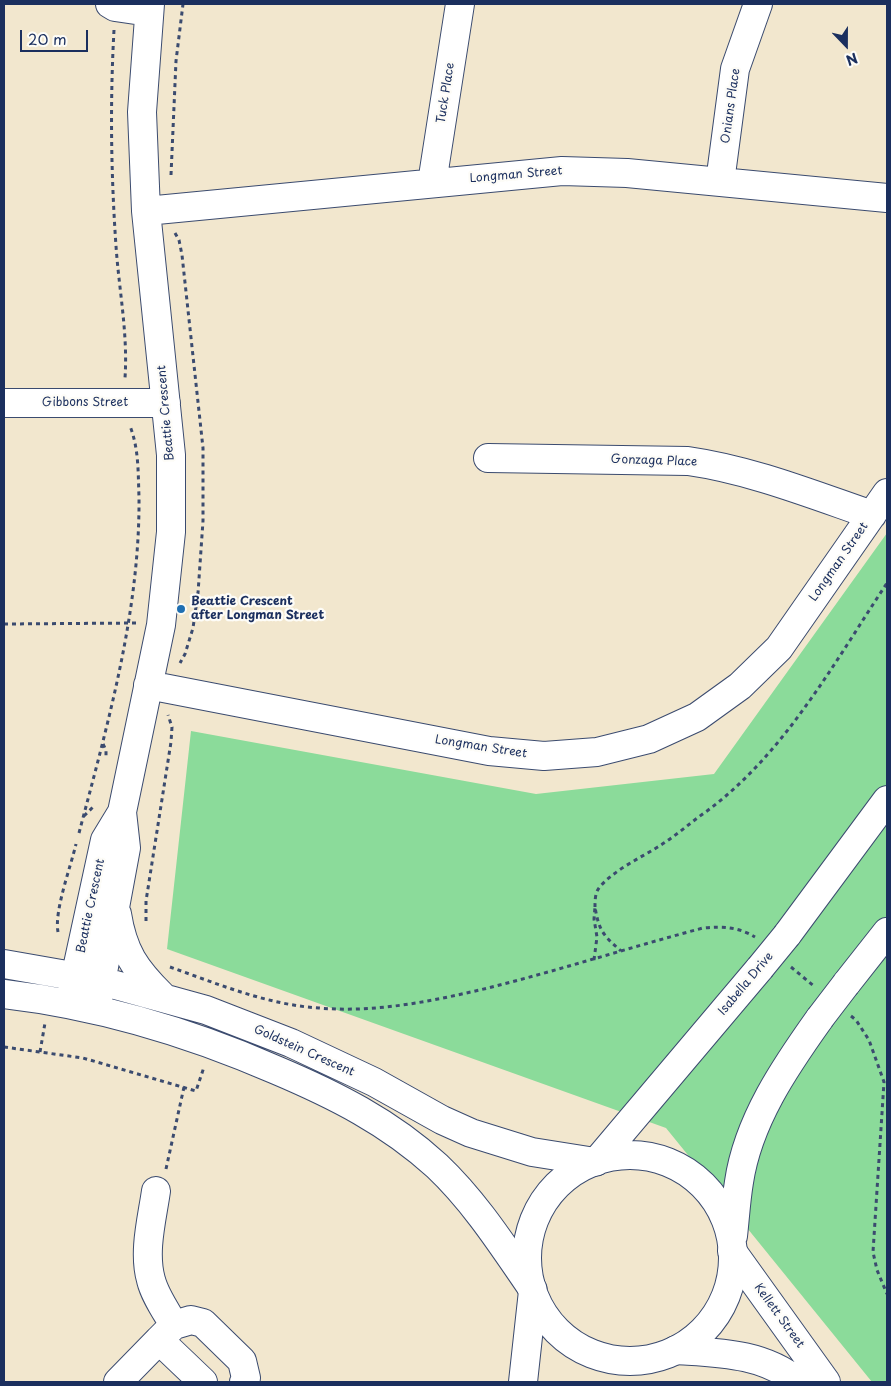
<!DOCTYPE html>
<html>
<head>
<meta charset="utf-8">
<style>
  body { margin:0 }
  #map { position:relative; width:891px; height:1386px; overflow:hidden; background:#f2e7ce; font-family:"Playpen Sans",sans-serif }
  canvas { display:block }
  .frame { position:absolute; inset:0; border:5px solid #1b2f5e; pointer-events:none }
  .north { position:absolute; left:821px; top:20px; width:50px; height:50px; -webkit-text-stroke:4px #fdfcf7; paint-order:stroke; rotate:158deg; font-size:14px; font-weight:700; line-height:20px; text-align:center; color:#1b2f5e }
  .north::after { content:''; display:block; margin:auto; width:18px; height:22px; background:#1b2f5e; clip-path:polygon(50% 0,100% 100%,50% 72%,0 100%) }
  .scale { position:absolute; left:20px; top:30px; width:68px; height:22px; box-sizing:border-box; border:2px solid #1b2f5e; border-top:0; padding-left:6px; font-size:15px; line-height:18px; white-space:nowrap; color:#1b2f5e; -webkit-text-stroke:4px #fdfcf7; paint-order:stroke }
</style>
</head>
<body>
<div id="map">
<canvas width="891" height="1386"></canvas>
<div class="frame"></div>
<div class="north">N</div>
<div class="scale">20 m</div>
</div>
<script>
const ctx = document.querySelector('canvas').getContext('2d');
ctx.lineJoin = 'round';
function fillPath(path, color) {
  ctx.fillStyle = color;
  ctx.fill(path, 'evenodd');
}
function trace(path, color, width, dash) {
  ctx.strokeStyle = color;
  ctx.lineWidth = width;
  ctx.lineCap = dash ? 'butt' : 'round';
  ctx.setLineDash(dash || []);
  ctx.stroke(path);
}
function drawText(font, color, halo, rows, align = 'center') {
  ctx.font = font + ' "Playpen Sans",sans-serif';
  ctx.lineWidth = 4.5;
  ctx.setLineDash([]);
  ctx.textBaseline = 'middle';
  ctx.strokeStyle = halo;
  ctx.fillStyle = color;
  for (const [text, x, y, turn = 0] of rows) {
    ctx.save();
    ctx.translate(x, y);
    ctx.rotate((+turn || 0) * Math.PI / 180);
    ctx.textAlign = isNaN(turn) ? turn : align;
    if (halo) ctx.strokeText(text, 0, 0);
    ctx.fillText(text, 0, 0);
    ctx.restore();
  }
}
fillPath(new Path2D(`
  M887 533V1382H872L666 1128 167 949 191 731 536 794 714 774Z`), '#8bdb9a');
const minor = new Path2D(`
  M110 4 115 7 149 12
  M720 182 735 69 758 4
  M432 183 460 4
  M146 211 562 171 627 173 887 198
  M4 403H166
  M488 458 688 461C751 470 811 494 872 515
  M148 685 489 751 544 756 597 752 649 739 697 717 740 686 779 648 887 493
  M117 914C123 952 135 969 162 996
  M4 964 101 981 206 1010 291 1043 374 1082 442 1120 471 1133 532 1152 595 1162
  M72 992 105 840 122 812
  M4 994C98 1005 189 1032 276 1070 335 1095 389 1122 437 1166 475 1202 503 1246 532 1288
  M96 1010 126 848 122 812 161 625 171 532V455L146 211 142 112 150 4
  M156 1191C152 1219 143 1252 151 1280 155 1296 166 1311 174 1325
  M732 1251 826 1382
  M676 1350C719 1353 763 1353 798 1382
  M118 1382 159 1340
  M203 1382 159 1340 174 1325 191 1320 203 1323 242 1361 246 1378 244 1382`);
const major = new Path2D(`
  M787 935 887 800
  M846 984 887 932
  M527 1258a103 103 0 1 1 206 0a103 103 0 1 1-206 0Z
  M597 1161 760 968
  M733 1236C735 1218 736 1200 739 1182 748 1121 785 1067 820 1018
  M523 1382 533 1291`);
trace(minor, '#3b4b6f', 30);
trace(major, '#3b4b6f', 30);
trace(new Path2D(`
  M114 30C110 102 111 174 116 246 119 290 128 334 125 378
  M171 175 176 61 183 4
  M175 233 179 240 182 255 203 448V521L198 593 193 628 185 654 180 663
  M4 624 138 623
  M103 744 106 750V759
  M84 816 95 805
  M79 833C108 723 140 611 139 497 138 473 139 449 130 426
  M595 907C595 901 595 893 599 888 612 871 642 857 661 845 677 835 691 822 707 811 785 753 834 663 887 583
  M146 921V901L171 742 172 727 168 715
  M58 932C54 911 71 866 76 844
  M594 960 597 937 594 919 595 907C599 931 603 935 621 951
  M170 967C218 984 268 1005 319 1008 376 1013 433 1001 488 988 560 970 631 947 703 928 723 926 738 927 755 937
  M791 967 815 987
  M851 1016 856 1020 869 1040 884 1082 873 1252 877 1270 887 1294
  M4 1047 83 1058 196 1091 204 1067
  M40 1052 45 1023
  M166 1169 184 1087`), '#3b4b6f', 3, [4, 4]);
trace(minor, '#fff', 28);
trace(major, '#fff', 28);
const majorBridge = new Path2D(`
  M760 968 787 935
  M820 1018 846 984`);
trace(majorBridge, '#3b4b6f', 30, []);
trace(majorBridge, '#fff', 28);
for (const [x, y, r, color] of [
  [181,609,5,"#1f6fb2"]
]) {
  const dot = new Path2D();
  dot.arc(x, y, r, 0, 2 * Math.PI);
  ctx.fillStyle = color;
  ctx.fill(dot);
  trace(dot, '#fdfcf7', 2);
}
drawText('12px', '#1b2f5e', '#fdfcf7', [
  ["Tuck Place",446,93,-81],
  ["Onians Place",731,106,-82],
  ["Longman Street",516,175,-5],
  ["Gibbons Street",85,403],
  ["Beattie Crescent",166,413,-95],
  ["Gonzaga Place",654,461,2],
  ["Longman Street",839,562,-55],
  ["Longman Street",481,747,9],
  ["Beattie Crescent",91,906,-78],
  ["Isabella Drive",746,984,-50],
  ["Goldstein Crescent",304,1051,24],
  ["Kellett Street",779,1316,54]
]);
drawText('bold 12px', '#1b2f5e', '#fdfcf7', [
  ["Beattie Crescent",191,602],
  ["after Longman Street",191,616]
], 'left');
</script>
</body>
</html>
